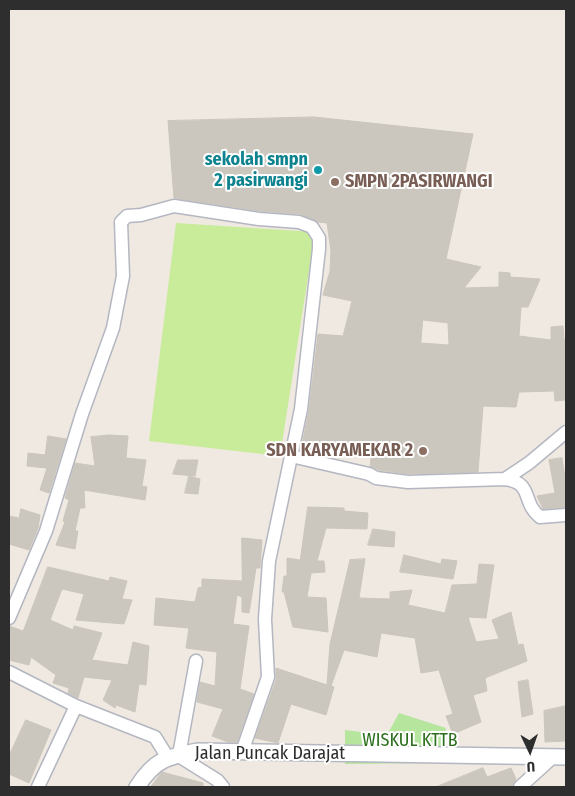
<!DOCTYPE html>
<html>
<head>
<meta charset="utf-8">
<style>
  body { margin:0 }
  #map { position:relative; width:575px; height:796px; overflow:hidden; background:#efe9e1; font-family:"Fira Sans Condensed",sans-serif }
  canvas { display:block }
  .frame { position:absolute; inset:0; border:10px solid #2e2e2e; pointer-events:none }
  .north { position:absolute; left:505px; top:726px; width:50px; height:50px; -webkit-text-stroke:4px #fff; paint-order:stroke; rotate:177deg; font-size:14px; font-weight:700; line-height:20px; text-align:center; color:#2e2e2e }
  .north::after { content:''; display:block; margin:auto; width:18px; height:22px; background:#2e2e2e; clip-path:polygon(50% 0,100% 100%,50% 72%,0 100%) }
</style>
</head>
<body>
<div id="map">
<canvas width="575" height="796"></canvas>
<div class="frame"></div>
<div class="north">U</div>
</div>
<script>
const ctx = document.querySelector('canvas').getContext('2d');
ctx.lineJoin = 'round';
function fillPath(path, color) {
  ctx.fillStyle = color;
  ctx.fill(path, 'evenodd');
}
function trace(path, color, width, dash) {
  ctx.strokeStyle = color;
  ctx.lineWidth = width;
  ctx.lineCap = dash ? 'butt' : 'round';
  ctx.setLineDash(dash || []);
  ctx.stroke(path);
}
function drawText(font, color, halo, rows, align = 'center') {
  ctx.font = font + ' "Fira Sans Condensed",sans-serif';
  ctx.lineWidth = 4;
  ctx.setLineDash([]);
  ctx.textBaseline = 'middle';
  ctx.strokeStyle = halo;
  ctx.fillStyle = color;
  for (const [text, x, y, turn = 0] of rows) {
    ctx.save();
    ctx.translate(x, y);
    ctx.rotate((+turn || 0) * Math.PI / 180);
    ctx.textAlign = isNaN(turn) ? turn : align;
    if (halo) ctx.strokeText(text, 0, 0);
    ctx.fillText(text, 0, 0);
    ctx.restore();
  }
}
fillPath(new Path2D(`
  M399 713 446 728 439 763 345 764V730L387 735Z`), '#b6e59e');
fillPath(new Path2D(`
  M176 223 315 232 280 456 149 441Z`), '#c9ec9a');
const building = new Path2D(`
  M314 117 473 134 446 259 481 267 464 288 499 287V272L510 273V277L540 279 528 307H521L519 336 551 340V327L563 326 564 340H566V400L555 401 554 391 519 392 516 407 483 406 478 472 408 474 379 470 370 466 373 444 329 441 326 456 301 450 309 410 318 334 343 336 352 301 323 295 330 271 331 251 327 223 318 222 300 214 260 211 174 198 168 121ZM423 320 448 323 449 345 421 343Z
  M109 435 128 436 126 458 146 460 142 486 147 487 145 500 84 490 85 508H80L75 531H78L75 549 56 545 65 522 63 521 69 500 65 498 75 463 95 466 91 437Z
  M48 436 66 439 49 493 40 490 47 468 27 466 28 453 45 455Z
  M562 458 566 484V507L543 509 537 496 555 493 549 460Z
  M178 460H198L195 476 173 474Z
  M189 476 200 479 198 494 185 493Z
  M308 507 344 508V511L368 513 367 529 326 528 317 561H324L325 572 311 573 307 597 326 598 328 632 293 627 284 592H282L284 576H287V558L300 560Z
  M21 509 40 515 38 528 29 550 9 544V516L19 518Z
  M373 529 395 532 394 547 368 545Z
  M242 538 262 540 260 568H256L249 613 242 612V597L237 595 233 624 249 626 240 689 254 694 237 742H228L212 736 223 709 197 702 200 682 215 686 217 652 186 648 189 628 154 625 156 598 195 602 198 588 202 587V579L242 581Z
  M404 555 441 564 442 559 457 561 453 579 400 572Z
  M365 559 359 598 390 599V592L412 590 408 605 445 613 452 585 477 584 479 564 494 565 486 618 468 617 476 642 499 639 492 620 511 612 518 645 523 644 527 661 485 678 487 691 473 695 481 722 453 734 446 716 453 714 439 670 421 673 415 638 381 633 377 657 344 650 331 686 334 687 326 715 291 704 278 743 255 738 276 680V668L327 685 330 644 350 560Z
  M48 567 109 581 110 577 127 581 122 599 132 600 124 624 76 620 84 594 62 589 50 620 73 630 74 626 102 633 92 660 128 665 133 642 149 646 146 685 139 684 135 712 116 705 115 708 103 700 112 680 84 677 78 698 68 693 69 688 53 683 56 675 31 657 29 665 9 660V626L23 631Z
  M528 680 533 714 522 717 518 682Z
  M566 706V741L545 742 544 711Z
  M26 720 51 730 29 783 9 774V756Z
  M483 768 487 777 511 768 516 779 512 787H436Z
  M162 772 203 783V787H151Z`);
fillPath(building, '#cbc7bf');
trace(building, '#cbc5ba', 1);
const minor = new Path2D(`
  M291 456 369 474 376 478 408 482 505 479 529 463 566 432
  M505 479C534 483 521 502 540 517L566 515
  M9 618 46 531 82 414 113 328 123 276 121 222 127 216 141 215 174 206 259 219 299 222 312 227 319 238V249L301 409 269 561 265 619 268 677 242 752
  M9 672 76 706 155 737 168 758
  M177 755 217 780 223 787
  M179 755 196 661
  M38 787 76 706
  M520 787 553 757`);
const tertiary = new Path2D(`
  M137 787C155 759 167 757 198 751L566 757`);
trace(minor, '#b4b7c1', 15);
trace(tertiary, '#b4b7c1', 18);
trace(minor, '#fff', 12);
trace(tertiary, '#fff', 15);
for (const [x, y, r, color] of [
  [318,170,5,"#0f9aa8"],
  [335,182,5,"#8d6e63"],
  [423,451,5,"#8d6e63"]
]) {
  const dot = new Path2D();
  dot.arc(x, y, r, 0, 2 * Math.PI);
  ctx.fillStyle = color;
  ctx.fill(dot);
  trace(dot, '#fff', 2);
}
drawText('bold 18px', '#0d838f', '#fff', [
  ["sekolah smpn",308,160],
  ["2 pasirwangi",308,181]
], 'right');
drawText('bold 18px', '#785e54', '#fff', [
  ["SMPN 2PASIRWANGI",345,182],
  ["SDN KARYAMEKAR 2",413,451,"right"]
], 'left');
drawText('18px', '#2c6e1b', '#fff', [
  ["WISKUL KTTB",410,741]
]);
drawText('18px', '#2e2e2e', '#fff', [
  ["Jalan Puncak Darajat",270,754]
]);
</script>
</body>
</html>
